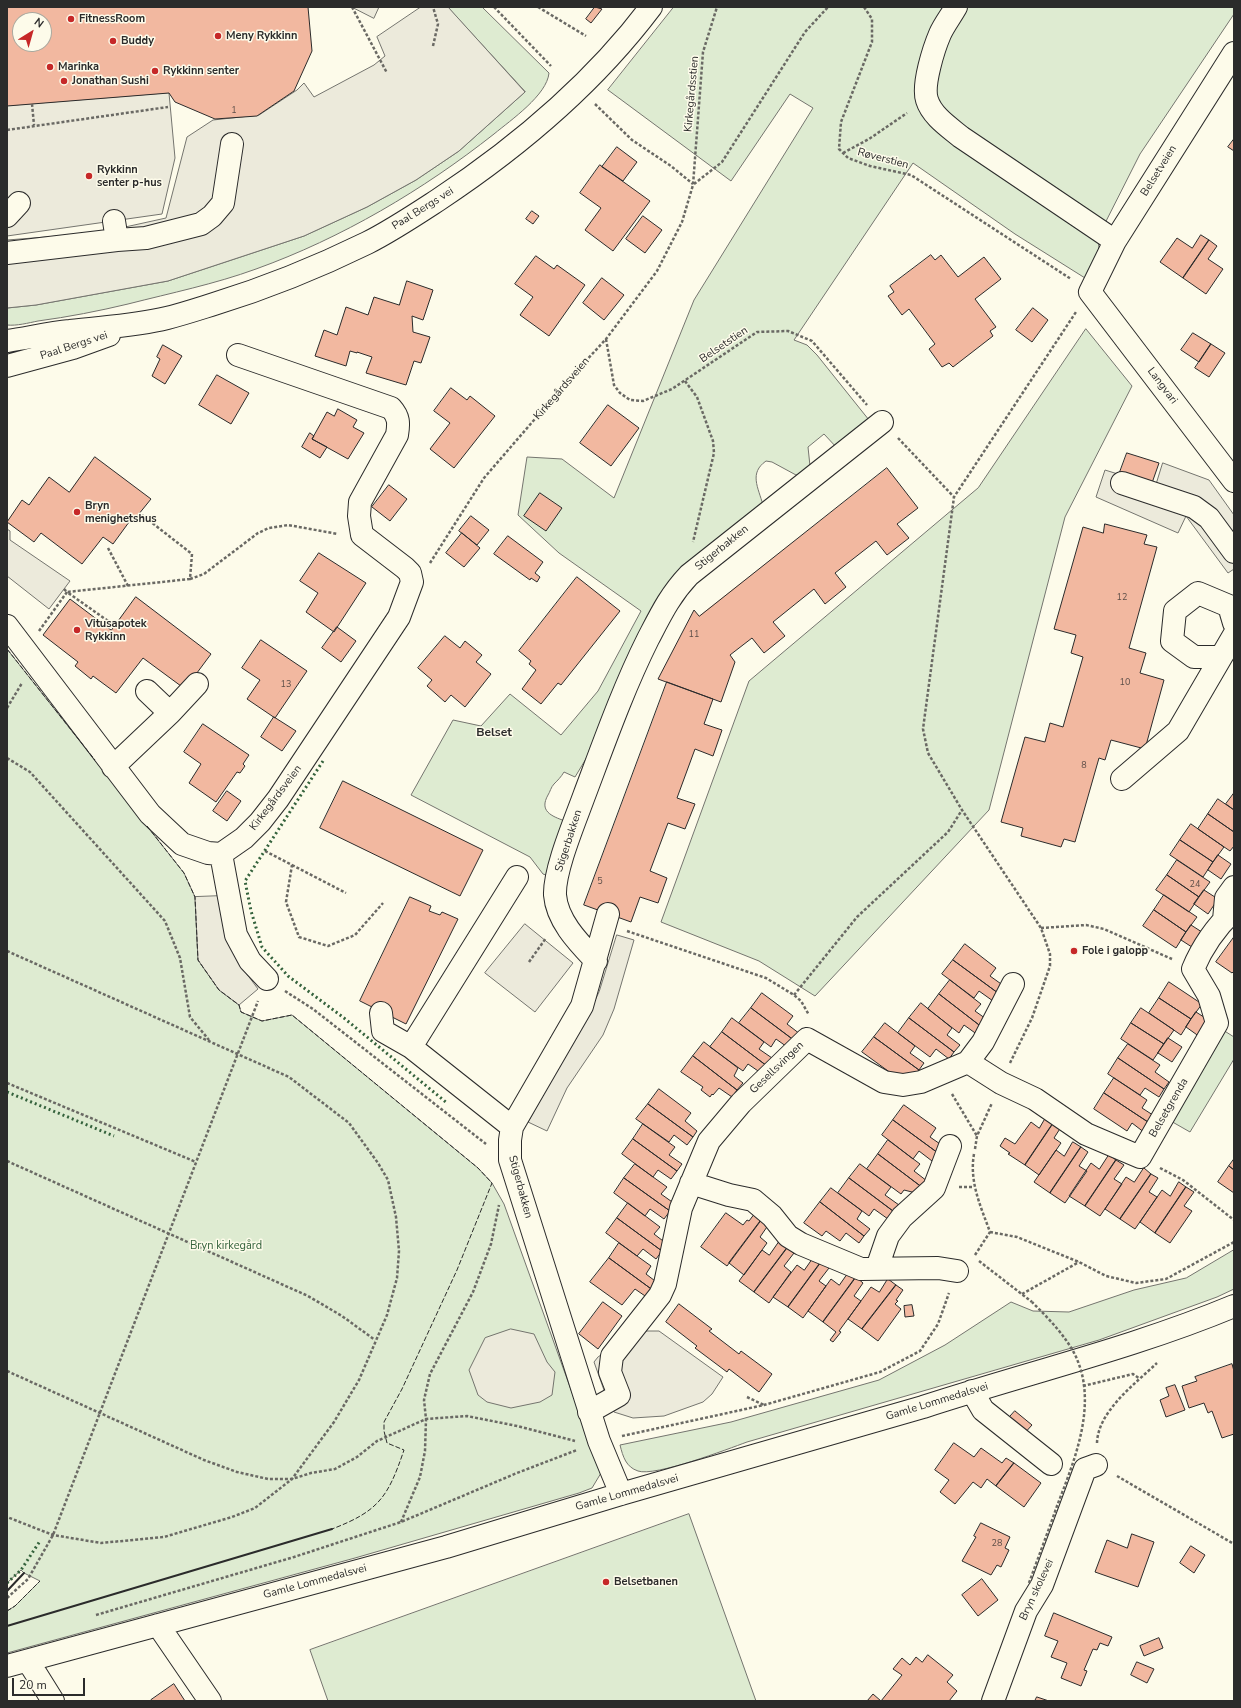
<!DOCTYPE html>
<html>
<head>
<meta charset="utf-8">
<style>
  body { margin:0 }
  #map { position:relative; width:1241px; height:1708px; overflow:hidden; background:#fdfbea; font-family:"Nunito Sans",sans-serif }
  canvas { display:block }
  .frame { position:absolute; inset:0; border:8px solid #2b2b2b; pointer-events:none }
  .north { position:absolute; left:12px; top:12px; width:40px; height:40px; box-sizing:border-box; background:#fdfbea; border:1px solid #a9a89e; border-radius:50%; rotate:37deg; font-size:11px; font-weight:700; line-height:16px; text-align:center; color:#2b2b2b }
  .north::after { content:''; display:block; margin:auto; width:14px; height:18px; background:#c62828; clip-path:polygon(50% 0,100% 100%,50% 72%,0 100%) }
  .scale { position:absolute; left:12px; top:1678px; width:73px; height:18px; box-sizing:border-box; border:2px solid #2b2b2b; border-top:0; padding-left:5px; font-size:12px; line-height:14px; white-space:nowrap; color:#2b2b2b; -webkit-text-stroke:3px #fdfbea; paint-order:stroke }
</style>
</head>
<body>
<div id="map">
<canvas width="1241" height="1708"></canvas>
<div class="frame"></div>
<div class="north">N</div>
<div class="scale">20 m</div>
</div>
<script>
const ctx = document.querySelector('canvas').getContext('2d');
ctx.lineJoin = 'round';
function fillPath(path, color) {
  ctx.fillStyle = color;
  ctx.fill(path, 'evenodd');
}
function trace(path, color, width, dash) {
  ctx.strokeStyle = color;
  ctx.lineWidth = width;
  ctx.lineCap = dash ? 'butt' : 'round';
  ctx.setLineDash(dash || []);
  ctx.stroke(path);
}
function drawText(font, color, halo, rows, align = 'center') {
  ctx.font = font + ' "Nunito Sans",sans-serif';
  ctx.lineWidth = 3;
  ctx.setLineDash([]);
  ctx.textBaseline = 'middle';
  ctx.strokeStyle = halo;
  ctx.fillStyle = color;
  for (const [text, x, y, turn = 0] of rows) {
    ctx.save();
    ctx.translate(x, y);
    ctx.rotate((+turn || 0) * Math.PI / 180);
    ctx.textAlign = isNaN(turn) ? turn : align;
    if (halo) ctx.strokeText(text, 0, 0);
    ctx.fillText(text, 0, 0);
    ctx.restore();
  }
}
const green = new Path2D(`
  M448 7H482L549 73C547 95 511 120 494 134 423 190 342 238 256 269 215 284 171 293 128 304 99 311 68 317 38 321 28 323 17 326 7 325V308L36 305 168 281 304 236 367 207 416 180 459 151 525 92Z
  M674 7H1234V14L1140 154 1097 239C1103 253 1093 266 1085 278L1015 234 913 163 794 340 807 345 817 355 869 420 837 448 824 434 808 447 810 466 800 475H796L772 462 766 461C749 473 758 487 763 505L715 545 575 777 564 772C561 777 558 780 554 784 551 787 550 792 548 795 539 811 551 816 565 821L551 877 543 874 530 857 411 795 453 720 481 726 510 694 561 735 598 691 641 611 559 553 518 515 527 457 562 459 614 498 694 300 813 108 790 94 731 181 608 90Z
  M1086 329 1132 386 1065 517 989 810 815 996 759 961 661 922 749 681 978 488Z
  M7 649 184 873 195 897 198 960 219 990 239 1005 241 1012 262 1021 292 1015 478 1168 492 1183 504 1204 601 1473 592 1488 579 1493 355 1558 7 1653V1611L15 1606 40 1581 24 1573 21 1570 7 1583Z
  M1223 1030 1234 1037V1059L1190 1132 1169 1120Z
  M1234 1250V1289L1217 1297 1099 1340 747 1442C728 1449 655 1477 638 1471 626 1467 623 1457 620 1445L731 1422 879 1380 945 1345 1011 1302 1033 1311 1069 1312 1134 1290 1186 1278Z
  M689 1514 756 1701H328L310 1650Z`);
fillPath(green, '#deebd1');
trace(green, '#74746e', 1);
const parking = new Path2D(`
  M352 7H379L374 18Z
  M421 7H448L525 92 459 151 416 180 367 207 304 236 168 281 36 305 7 308V240L98 233 166 218 187 137 213 120 259 115 297 90 304 83 314 97 374 65 385 56 377 37Z
  M169 93 175 158 162 214 7 236V106Z
  M1163 463 1209 480 1234 515V569L1228 573 1186 516 1178 533 1096 497 1105 470 1121 475 1123 470 1156 483Z
  M7 529 10 531V540L70 581 49 609 7 576Z
  M221 896 225 926 238 962 258 989 239 1005 219 990 198 960 195 897Z
  M525 924 573 963 535 1012 485 973Z
  M617 935 634 940 614 1009 603 1035 567 1088 547 1131 528 1122 588 1015 599 992Z
  M511 1329 534 1334 547 1362 555 1372 552 1395 540 1402 511 1408 487 1402 478 1395 469 1370 485 1338Z
  M643 1331H659L723 1377 712 1394 703 1402 664 1416 633 1418 614 1412 605 1393 594 1362 598 1357Z`);
fillPath(parking, '#eceadb');
trace(parking, '#74746e', 1);
const building = new Path2D(`
  M7 7H308L312 51 294 91 257 116 215 119 175 102 169 93 7 106ZM20 20H44V44H20Z
  M595 7 602 9 591 23 586 19Z
  M1234 139V151L1228 147Z
  M617 147 637 162 623 181 602 167Z
  M600 165 650 201 613 251 585 230 601 208 580 193Z
  M532 211 539 216 533 224 526 219Z
  M643 216 662 230 645 253 626 239Z
  M1201 235 1209 240 1183 278 1160 262 1177 238 1192 248Z
  M1209 240 1217 246 1208 259 1223 269 1206 294 1183 278Z
  M931 255 935 260 941 255 958 277 984 257 1001 279 975 299 996 327 990 331 993 336 953 367 949 363 942 367 929 349 935 344 909 309 902 315 888 296 894 292 890 286Z
  M536 256 554 269 557 265 585 285 549 336 520 315 533 297 515 284Z
  M602 278 624 295 604 320 583 303Z
  M407 281 433 290 423 320 412 316 413 332 430 337 421 363 414 361 406 385 366 373 372 357 357 352V353L350 351 346 366 315 356 324 330 337 335 346 307 368 315 374 297 399 305Z
  M1033 308 1048 320 1032 342 1016 330Z
  M1193 333 1211 344 1199 362 1181 350Z
  M1211 344 1225 353 1209 377 1195 368Z
  M163 345 182 356 165 384 152 376 160 359 157 357Z
  M217 375 249 393 231 424 199 405Z
  M451 388 467 400 470 396 495 416 454 468 430 449 450 423 434 411Z
  M608 405 639 428 611 466 580 443Z
  M338 409 357 420 353 427 364 433 348 459 312 439 327 412 334 416Z
  M310 433 314 436 312 439 327 447 320 458 302 447Z
  M1127 453 1159 463 1152 483 1120 472Z
  M95 457 151 499 134 520 132 518 113 544 103 537 82 564 41 533 34 542 7 522 22 500 29 505 49 477 69 492Z
  M887 468 918 508 897 524 909 538 887 555 876 541 835 573 846 587 825 604 814 589 773 622 785 636 764 653 752 638 730 655 735 662 721 702 658 679 694 610 699 616Z
  M389 485 407 499 390 521 372 507Z
  M540 493 562 508 546 531 524 516Z
  M471 516 489 530 477 545 459 531Z
  M1105 524 1147 535 1144 544 1157 547 1129 648 1146 653 1140 673 1164 680 1145 749 1111 740 1105 760 1099 758 1075 842 1064 839 1061 847 1021 836 1023 828 1001 822 1025 737 1045 742 1050 723 1063 727 1083 657 1071 653 1076 635 1054 629 1083 527 1103 533Z
  M462 533 480 548 464 567 446 553Z
  M508 536 543 562 535 573 540 577 537 582 531 578 530 580 494 554Z
  M319 553 366 583 334 632 306 612 318 593 300 581Z
  M577 577 620 611 561 685 558 683 541 704 522 689 536 670 529 664 531 661 519 651Z
  M136 597 211 654 185 689 143 658 116 693 93 676 91 679 75 666 78 662 43 635 70 599 111 630Z
  M337 627 356 641 341 662 322 648Z
  M445 636 460 648 465 641 482 655 476 662 491 674 465 707 451 695 445 702 427 686 432 680 418 668Z
  M261 640 307 671 275 718 247 699 260 680 242 668Z
  M667 682 713 699 704 724 722 730 713 756 695 749 677 798 695 804 685 829 668 823 650 871 667 878 658 903 640 897 631 922 584 905Z
  M274 717 296 731 282 751 261 737Z
  M203 724 249 755 243 764 245 766 240 773 237 772 216 802 189 783 201 764 184 752Z
  M343 781 483 850 460 896 320 828Z
  M227 791 241 801 227 821 213 811Z
  M1234 793V810L1226 804Z
  M1218 799 1234 810V832L1208 814Z
  M1208 814 1234 832V846L1230 851 1198 829Z
  M1191 824 1224 847 1213 862 1180 840Z
  M1180 840 1213 862 1203 877 1170 855Z
  M1218 855 1231 864 1221 879 1208 870Z
  M1177 860 1210 882 1199 897 1167 875Z
  M1167 875 1199 897 1189 912 1156 890Z
  M1204 890 1218 899 1208 914 1194 904Z
  M1164 895 1197 917 1186 932 1154 910Z
  M410 897 431 906 429 911 440 915 442 912 458 919 406 1024 360 1001Z
  M1154 910 1186 932 1176 948 1143 926Z
  M1191 925 1205 934 1195 949 1181 940Z
  M1234 937V971L1232 973 1216 962Z
  M965 944 996 968 990 976 1004 986 998 993 953 960Z
  M953 960 998 993 993 1001 979 991 974 998 942 974Z
  M950 980 981 1004 975 1011 989 1021 983 1028 939 994Z
  M1169 982 1202 1004 1191 1019 1159 998Z
  M762 993 793 1016 787 1024 800 1034 795 1041 751 1008Z
  M939 994 983 1028 978 1035 964 1025 959 1033 928 1009Z
  M1159 998 1191 1019 1181 1035 1149 1013Z
  M921 1003 952 1028 947 1035 960 1045 954 1052 909 1018Z
  M751 1008 795 1041 790 1049 776 1039 771 1047 739 1023Z
  M1141 1008 1174 1030 1164 1044 1131 1023Z
  M1196 1012 1210 1021 1200 1037 1186 1027Z
  M732 1018 764 1042 759 1049 772 1058 767 1066 722 1032Z
  M909 1018 954 1052 949 1059 936 1049 930 1057 898 1033Z
  M885 1023 915 1046 910 1053 924 1063 919 1070 874 1037Z
  M1131 1023 1164 1044 1153 1060 1121 1039Z
  M722 1032 767 1066 761 1073 748 1064 743 1071 710 1047Z
  M874 1037 919 1070 913 1078 907 1073 905 1075 903 1074 899 1079 862 1052Z
  M1168 1038 1182 1047 1172 1062 1158 1053Z
  M704 1042 738 1068 734 1076 743 1083 737 1090 693 1056Z
  M1128 1044 1160 1065 1155 1072 1169 1082 1164 1089 1118 1058Z
  M693 1056 737 1090 732 1097 719 1088 713 1095 712 1094 710 1097 701 1090 703 1087 681 1072Z
  M1118 1058 1164 1089 1159 1097 1145 1088 1140 1095 1108 1074Z
  M1114 1078 1147 1100 1142 1108 1156 1117 1151 1124 1104 1093Z
  M659 1089 691 1113 685 1121 697 1131 693 1137 648 1104Z
  M1104 1093 1151 1124 1145 1133 1132 1123 1127 1131 1094 1109Z
  M648 1104 693 1137 687 1145 674 1135 669 1142 636 1119Z
  M904 1105 936 1128 930 1137 943 1146 938 1153 893 1120Z
  M1048 1114 1056 1119 1025 1165 1008 1154 1010 1153 1000 1146 1005 1138 1015 1144 1031 1122 1039 1128Z
  M1056 1119 1063 1124 1054 1138 1061 1143 1039 1175 1025 1165Z
  M893 1120 938 1153 932 1161 919 1151 913 1159 882 1135Z
  M643 1124 675 1147 669 1155 682 1164 677 1171 633 1139Z
  M633 1139 677 1171 671 1179 658 1170 653 1177 622 1154Z
  M888 1140 920 1164 914 1171 927 1181 923 1188 878 1154Z
  M1073 1142 1081 1147 1050 1193 1034 1182 1056 1150 1064 1156Z
  M1081 1147 1088 1152 1079 1166 1087 1171 1065 1203 1050 1193Z
  M878 1154 923 1188 917 1195 912 1192 904 1190 901 1194 867 1169Z
  M1109 1155 1116 1160 1085 1206 1069 1196 1091 1163 1099 1169Z
  M1234 1159V1170L1229 1166Z
  M1116 1160 1124 1165 1114 1179 1122 1184 1100 1216 1085 1206Z
  M635 1164 667 1187 661 1194 675 1204 670 1211 624 1178Z
  M860 1164 891 1187 885 1195 899 1205 893 1211 849 1178Z
  M1229 1166 1234 1170V1193L1218 1182Z
  M1144 1168 1151 1174 1120 1219 1105 1209 1126 1177 1134 1182Z
  M1151 1174 1158 1178 1149 1192 1157 1197 1135 1229 1120 1219Z
  M624 1178 670 1211 664 1219 650 1209 645 1216 614 1193Z
  M849 1178 893 1211 888 1219 874 1209 869 1216 838 1193Z
  M1179 1182 1186 1187 1155 1233 1140 1222 1162 1190 1170 1196Z
  M1186 1187 1194 1192 1184 1206 1192 1211 1170 1243 1155 1233Z
  M831 1188 862 1211 857 1219 870 1229 864 1236 820 1202Z
  M820 1202 864 1236 859 1243 846 1233 840 1241 826 1231 822 1236 804 1223Z
  M628 1203 660 1227 654 1234 667 1244 662 1251 617 1218Z
  M726 1213 743 1225 747 1220 749 1221 755 1213 762 1219 727 1266 701 1247Z
  M617 1218 662 1251 656 1259 643 1249 637 1256 606 1233Z
  M762 1219 769 1224 760 1237 767 1243 744 1275 729 1263Z
  M779 1242 787 1248 754 1292 739 1281 762 1250 769 1255Z
  M619 1243 651 1266 646 1274 659 1284 654 1291 609 1258Z
  M787 1248 794 1253 784 1266 791 1272 769 1303 754 1292Z
  M814 1257 821 1262 788 1307 773 1297 797 1265 804 1270Z
  M609 1258 654 1291 648 1298 635 1289 622 1305 590 1282Z
  M821 1262 829 1268 819 1281 826 1286 803 1318 788 1307Z
  M849 1272 856 1277 823 1322 808 1311 831 1279 839 1285Z
  M856 1277 863 1283 854 1296 861 1301 839 1331 841 1332 833 1342 830 1340 836 1332 823 1322Z
  M888 1279 896 1285 862 1329 848 1319 871 1287 879 1292Z
  M896 1285 903 1290 896 1300 898 1301 895 1304 901 1309 878 1341 862 1329Z
  M603 1302 622 1316 598 1349 579 1334Z
  M679 1304 712 1329 709 1331 739 1354 741 1351 772 1374 759 1392 729 1369 727 1372 695 1348 697 1346 666 1322Z
  M912 1305 914 1316 905 1317 904 1306Z
  M1232 1364 1234 1371V1434L1222 1438 1212 1411 1208 1413 1204 1403 1189 1408 1182 1386 1197 1381 1195 1377Z
  M1175 1385 1185 1410 1166 1417 1160 1400 1169 1396 1166 1388Z
  M1015 1411 1032 1425 1023 1435 1007 1420Z
  M954 1443 974 1457 981 1448 1002 1463 1006 1458 1014 1463 996 1486 987 1479 981 1488 973 1482 955 1504 940 1492 949 1480 935 1470Z
  M1014 1463 1041 1483 1024 1507 996 1486Z
  M981 1523 1010 1537 1005 1548 1009 1550 1001 1567 997 1565 991 1575 962 1561 976 1537 974 1536Z
  M1132 1534 1154 1542 1138 1587 1095 1572 1107 1540 1127 1548Z
  M1191 1546 1205 1555 1194 1573 1180 1563Z
  M982 1579 998 1600 978 1616 962 1595Z
  M1054 1613 1112 1637 1108 1646 1100 1643 1097 1650 1093 1649 1084 1670 1087 1671 1081 1686 1061 1678 1067 1663 1051 1657 1058 1641 1045 1636Z
  M1159 1638 1163 1648 1144 1656 1140 1646Z
  M928 1655 953 1675 947 1682 957 1691 949 1701H867L873 1694 881 1701 902 1675 893 1669 902 1658 910 1665 916 1657 922 1662Z
  M1137 1662 1154 1669 1147 1683 1131 1675Z
  M174 1684 185 1701H151V1700Z
  M1037 1697 1049 1701H1035Z`);
fillPath(building, '#f2b8a0');
trace(building, '#2b2b2b', 1);
const minor = new Path2D(`
  M956 7C951 16 944 25 940 34 934 48 922 85 927 100 932 116 949 127 961 137L1115 241
  M1234 53 1115 241 1090 292 1234 481
  M7 216 19 203
  M114 221 117 240
  M7 253 117 240 146 238 201 224 212 216 223 203 232 144
  M7 341C28 338 49 333 70 331 102 327 135 326 167 318 183 314 198 309 214 304 266 288 318 267 367 243 391 231 415 215 438 200 518 147 593 84 651 7
  M7 366 73 348 109 335
  M1122 483 1194 507 1209 518 1234 552
  M7 626 150 814 182 844 208 853 221 854 244 838 260 822 278 799 399 617 412 582 410 573 405 568 362 535 359 516 360 502 397 435C399 423 399 417 391 408L238 355
  M1221 657H1194L1172 641 1175 611 1198 593 1229 606 1234 623
  M170 713 197 684
  M113 767 170 713 147 691
  M1122 779 1178 731 1234 635
  M221 854 236 935 250 961 267 979
  M608 914 582 1006 512 1127 510 1140V1160L599 1441 621 1494
  M1224 920 1226 898 1234 887
  M596 961C579 943 557 921 555 895 554 870 575 821 584 796 604 743 623 689 648 639 661 614 670 595 689 575L882 422
  M381 1013 383 1031 411 1047
  M968 1062 983 1042 1013 984
  M512 1127 411 1047 517 877
  M691 1183 729 1195 753 1200 772 1216 788 1236 801 1244 861 1269 938 1268 957 1271
  M877 1268 888 1236 902 1217 934 1188 950 1146
  M972 1391 983 1410 1051 1464
  M589 1412 619 1395 610 1372 612 1356 660 1295 665 1284 681 1208 709 1141 741 1103 807 1039 884 1082 903 1085 921 1082 968 1062 1001 1083 1035 1099 1086 1134 1140 1157 1217 1023 1209 996 1193 969C1203 945 1216 927 1234 910
  M158 1625 210 1701
  M28 1661 53 1701
  M7 1666 446 1547 621 1494 923 1407C1027 1373 1133 1348 1234 1306
  M993 1701 1026 1611 1042 1585 1085 1469 1096 1465`);
trace(minor, '#2b2b2b', 24);
trace(new Path2D(`
  M352 7 387 73
  M494 7 551 66
  M538 7 586 36
  M864 7 872 19V42L841 122 839 149 848 158 870 166 911 175 1071 279
  M433 46 438 24 433 7
  M32 104 34 125
  M595 104 632 140 671 166 693 184
  M7 130 168 107
  M843 153 869 139 907 113
  M694 184 722 162 805 32 828 7
  M606 339 614 385 620 393 630 400 643 401 672 389 757 332 788 331 812 341 867 405
  M685 381 697 397 713 441 714 453 693 542
  M898 438 954 497
  M108 548 128 586
  M430 563 484 478 572 376 606 339 657 271 682 222 693 185 703 52 717 7
  M190 579 204 574 258 533 269 528 288 525 338 534
  M64 589 67 592 190 579 192 554 142 515
  M39 631 67 592 108 621 105 625
  M7 708 22 683
  M7 758 30 772 165 921 180 958 190 1017 209 1040
  M265 851 292 865 286 902 299 937 328 946 355 935 383 903
  M292 865 346 893
  M1041 928 1086 925 1104 929 1172 959
  M627 931 766 978 794 995 801 1001 809 1015
  M7 951 289 1077 349 1123 378 1163 388 1180 396 1217 399 1251 397 1278 387 1315 359 1380 334 1422 292 1479 255 1508 232 1517 164 1537 101 1543 53 1535 7 1517
  M529 962 546 938
  M285 991 313 1009 486 1144
  M794 995 857 917 948 832 962 810
  M1010 1063 1032 1018 1050 966V954L1041 928 962 810 928 753 923 729 954 497 1076 312
  M7 1083 196 1162
  M952 1094 977 1136
  M975 1149 977 1136 992 1103
  M974 1154C969 1182 981 1207 990 1232
  M7 1161 308 1296 342 1316 375 1340
  M1160 1168 1183 1180 1234 1220
  M959 1187H974
  M990 1232 1017 1237 1079 1262 1106 1276 1136 1283 1166 1279 1234 1242
  M975 1255 990 1232
  M979 1261 1032 1302
  M1022 1294 1079 1262
  M7 1371 204 1460 237 1472 268 1479H292L311 1473 335 1469 357 1457 377 1441 426 1419 467 1416 517 1426 575 1441
  M1083 1386 1133 1374 1140 1379
  M747 1397 764 1405
  M622 1436 764 1405 880 1372 920 1351 938 1324 949 1293
  M1097 1443C1098 1411 1135 1384 1157 1363
  M1117 1476 1234 1544
  M401 1522 420 1477 425 1451 426 1419 424 1400 430 1374 473 1292 491 1244 499 1205
  M7 1598 28 1579 53 1535 258 1001
  M96 1615 294 1557 401 1522 517 1473 577 1450`), '#6a6964', 2.5, [3, 2]);
trace(minor, '#fdfbea', 22);
trace(new Path2D(`
  M1029 1583C1038 1558 1048 1532 1057 1506 1075 1459 1100 1400 1073 1351 1062 1332 1048 1318 1032 1302`), '#6a6964', 2.5, [3, 2]);
trace(new Path2D(`
  M323 761 245 881 251 911 262 947 288 976 344 1018 447 1103
  M7 1092 114 1136
  M7 1583 21 1570 40 1541`), '#34623c', 3, [2, 3]);
trace(new Path2D(`
  M7 649 95 760
  M147 826 184 873 195 897 198 960 219 990 239 1005 241 1012 262 1021 292 1015 478 1168 492 1183 457 1270 402 1389 384 1422V1431L387 1443 404 1450C388 1497 379 1511 332 1529
  M7 1611 15 1606 40 1581`), '#2b2b2b', 1, [5, 2]);
trace(new Path2D(`
  M7 1591 24 1573
  M7 1626 332 1529`), '#2b2b2b', 2);
for (const [x, y, r, color] of [
  [71,19,4,"#c62828"],
  [218,36,4,"#c62828"],
  [113,41,4,"#c62828"],
  [50,67,4,"#c62828"],
  [155,71,4,"#c62828"],
  [64,81,4,"#c62828"],
  [89,176,4,"#c62828"],
  [77,512,4,"#c62828"],
  [77,630,4,"#c62828"],
  [1074,951,4,"#c62828"],
  [606,1582,4,"#c62828"]
]) {
  const dot = new Path2D();
  dot.arc(x, y, r, 0, 2 * Math.PI);
  ctx.fillStyle = color;
  ctx.fill(dot);
  trace(dot, '#fdfbea', 1.5);
}
drawText('9px', '#5d4e48', null, [
  ["1",234,111],
  ["12",1122,598],
  ["11",694,635],
  ["10",1125,683],
  ["13",286,685],
  ["8",1084,766],
  ["5",600,882],
  ["24",1195,885],
  ["28",997,1544]
]);
drawText('bold 11px', '#2b2b2b', '#fdfbea', [
  ["FitnessRoom",79,19],
  ["Meny Rykkinn",226,36],
  ["Buddy",121,41],
  ["Marinka",58,67],
  ["Rykkinn senter",163,71],
  ["Jonathan Sushi",72,81],
  ["Rykkinn",97,170],
  ["senter p-hus",97,183],
  ["Bryn",85,506],
  ["menighetshus",85,519],
  ["Vitusapotek",85,624],
  ["Rykkinn",85,637],
  ["Fole i galopp",1082,951],
  ["Belsetbanen",614,1582]
], 'left');
drawText('11px', '#2b2b2b', '#fdfbea', [
  ["Kirkegårdsstien",692,94,-85],
  ["Røverstien",883,159,15],
  ["Belsetveien",1159,171,-58],
  ["Paal Bergs vei",423,209,-32],
  ["Belsetstien",724,345,-34],
  ["Paal Bergs vei",74,346,-18],
  ["Langvari",1162,386,53],
  ["Kirkegårdsveien",562,389,-49],
  ["Stigerbakken",722,548,-39],
  ["Kirkegårdsveien",276,798,-53],
  ["Stigerbakken",569,841,-72],
  ["Gesellsvingen",777,1068,-44],
  ["Belsetgrenda",1169,1108,-60],
  ["Stigerbakken",520,1187,75],
  ["Gamle Lommedalsvei",937,1402,-17],
  ["Gamle Lommedalsvei",627,1493,-16],
  ["Gamle Lommedalsvei",315,1582,-15],
  ["Bryn skolevei",1037,1590,-65]
]);
drawText('11px', '#34623c', '#fdfbea', [
  ["Bryn kirkegård",226,1246]
]);
drawText('bold 12px', '#2b2b2b', '#fdfbea', [
  ["Belset",494,733]
]);
</script>
</body>
</html>
